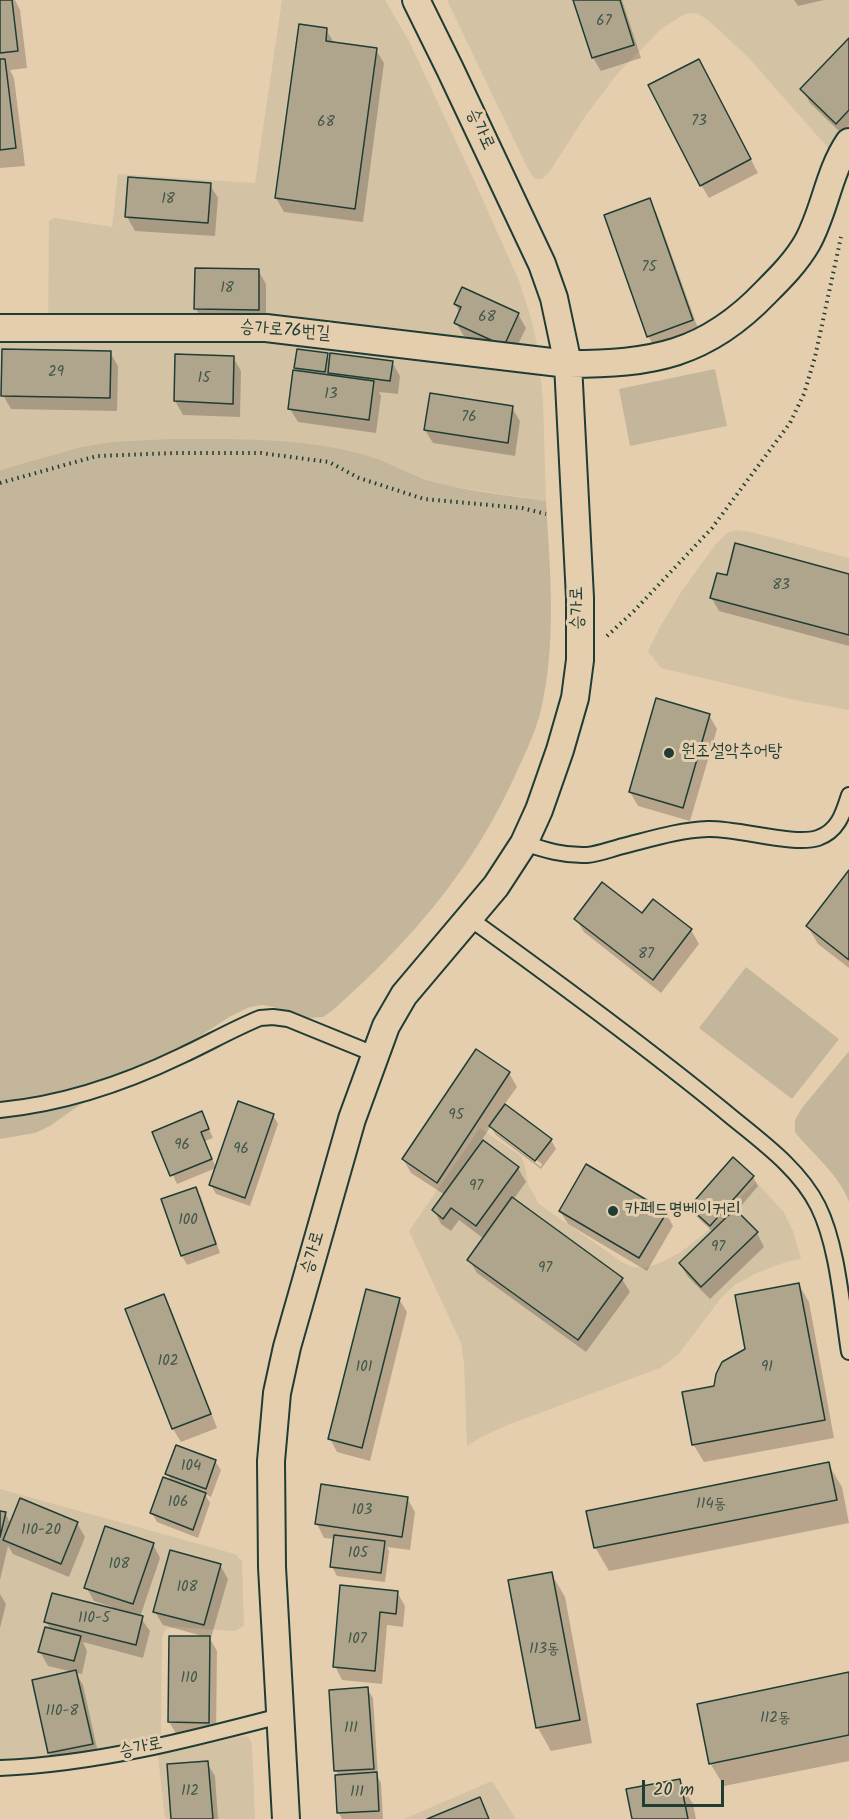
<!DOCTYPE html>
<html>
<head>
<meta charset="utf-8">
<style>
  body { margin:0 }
  #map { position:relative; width:849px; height:1819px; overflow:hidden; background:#e5ceae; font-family:Kalam,sans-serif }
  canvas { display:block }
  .scale { position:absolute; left:642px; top:1780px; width:82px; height:27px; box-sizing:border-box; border:3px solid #1f3d34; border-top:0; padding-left:8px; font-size:18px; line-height:21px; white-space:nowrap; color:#1f3d34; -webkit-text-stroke:4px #e5ceae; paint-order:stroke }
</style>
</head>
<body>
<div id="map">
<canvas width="849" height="1819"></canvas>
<div class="scale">20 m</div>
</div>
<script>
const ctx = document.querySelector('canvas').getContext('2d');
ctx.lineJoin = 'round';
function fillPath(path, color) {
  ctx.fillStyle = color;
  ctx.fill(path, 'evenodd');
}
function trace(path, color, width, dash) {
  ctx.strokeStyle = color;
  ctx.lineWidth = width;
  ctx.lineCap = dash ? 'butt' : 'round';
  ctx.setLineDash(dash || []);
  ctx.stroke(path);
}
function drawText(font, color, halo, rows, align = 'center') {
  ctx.font = font + ' Kalam,"Poor Story",sans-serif';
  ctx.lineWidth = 6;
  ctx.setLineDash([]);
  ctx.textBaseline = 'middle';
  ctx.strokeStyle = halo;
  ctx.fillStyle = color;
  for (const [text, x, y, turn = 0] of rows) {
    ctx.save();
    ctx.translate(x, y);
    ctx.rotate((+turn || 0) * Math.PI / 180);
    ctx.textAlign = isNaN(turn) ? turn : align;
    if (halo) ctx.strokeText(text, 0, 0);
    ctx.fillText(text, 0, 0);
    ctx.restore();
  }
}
fillPath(new Path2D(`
  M282 0H385L409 41 474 180 519 281 530 315 537 344 543 401 546 501 448 486 423 478 112 442 81 447 0 470V338H48L49 221 55 218 112 227 118 174 255 183Z
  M447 0H849V124L829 149 747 56 708 20 697 13 685 14 662 28 618 73 586 115 550 171 542 179H535L528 169Z
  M737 530 751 532 849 558V710L795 700 661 668 648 651 661 625 683 589 716 544 727 533Z
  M480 1128 521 1156 525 1166 528 1184 539 1204 622 1262 633 1267 645 1268 662 1262 681 1252 705 1233 756 1182 783 1211 793 1231 801 1259 786 1262 757 1273 736 1284 721 1298 678 1355 660 1368 510 1424 481 1437 467 1446 464 1363 461 1343 409 1231Z
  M0 1489 235 1554 242 1561 244 1626 235 1631 175 1627 166 1629 162 1637 161 1735 79 1754 0 1759Z
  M242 1736 249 1737 252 1745 255 1819H165L158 1755Z
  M492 1781 516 1819H404Z`), '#d4c2a4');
fillPath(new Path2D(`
  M715 369 727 426 630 446 619 389Z
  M170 439C233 439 299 437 361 454 383 459 403 472 424 479 463 491 505 495 546 501 550 570 557 641 541 710 536 730 527 750 518 769 475 867 412 940 333 1010L323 1017 309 1018 273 1007 262 1005 250 1007 231 1016 150 1068 78 1106 50 1126 35 1133 0 1139V470L81 447 112 442Z
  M746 967 839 1039 792 1099 699 1028Z
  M849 1051V1202C839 1174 813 1155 795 1132V1120L802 1108Z`), '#c4b69a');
fillPath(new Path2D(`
  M0 0H15L20 10 27 68 10 70 14 78 25 166 0 168Z
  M575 0H622L641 58 601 71 593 58Z
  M794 0H824L798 6Z
  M326 30 335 44 376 50 384 63 363 222 284 212 276 198Z
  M849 40V131L844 136 810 103 802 89Z
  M706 74 758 173 709 198 701 185Z
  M210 185 218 198 215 236 135 231 127 217Z
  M649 200 657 214 700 334 656 350 648 336Z
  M258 270 266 284V323L204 322 196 309Z
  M455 304 518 314 526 328 511 359 464 336 456 323 460 313Z
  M110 352 118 366 117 411 11 409 3 395Z
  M327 355 331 362H392L400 376 398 394 379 392 381 396 376 433 298 422 290 409 298 372 295 368Z
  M233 357 241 371 240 417 183 415 175 401Z
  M512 408 520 421 515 456 433 443 425 430Z
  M849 576V646L719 611 711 597 728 577Z
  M709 715 717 729 690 821 638 806 630 792Z
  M849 873V968L818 944 808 927Z
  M643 915 691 930 699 944 661 993 584 932 576 919Z
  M509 1073 517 1087 504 1105 551 1140 556 1149 541 1169 496 1135 491 1126 477 1147 518 1168 526 1182 513 1200 622 1279 630 1292 586 1352 477 1273 469 1260 484 1239 459 1220 451 1231 441 1224 434 1210 445 1195 411 1173 403 1159ZM496 1129 542 1164 541 1167 496 1133Z
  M273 1115 278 1124 250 1206 216 1194 211 1185Z
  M206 1122 213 1138 205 1141 216 1168 177 1184 154 1133Z
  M753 1177 758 1186 736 1212 757 1233 764 1247 710 1299 688 1277 680 1264 713 1232 696 1216 691 1207Z
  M195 1188 201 1197 220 1253 187 1265 182 1256 163 1200Z
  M560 1211 666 1213 673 1226 647 1271 568 1224Z
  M799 1285 809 1302 834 1438 704 1462 693 1444 715 1387Z
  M163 1296 171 1309 217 1428 181 1442 173 1429 126 1310Z
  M399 1299 407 1312 370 1461 337 1452 330 1439Z
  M215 1461 221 1470 211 1497 205 1494 210 1503 198 1538 157 1522 152 1513 172 1482 167 1474Z
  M828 1464 842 1487 849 1523 609 1571 595 1547Z
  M407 1498 415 1512 410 1550 387 1547 389 1551 385 1582 337 1576 332 1567 335 1539 324 1538 317 1524Z
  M0 1512 5 1513 11 1524 77 1523 85 1537 69 1577 13 1554 8 1546 0 1580Z
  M153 1544 160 1558 140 1617 150 1631 143 1658 83 1642 87 1651 82 1674 76 1673 83 1685 99 1757 57 1766 49 1753 33 1681 73 1672 48 1666 40 1652 51 1630 46 1622 111 1610 112 1607 94 1601 86 1587Z
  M220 1565 228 1579 211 1638 209 1637 217 1651 216 1736 177 1735 169 1722 206 1637 163 1625 155 1612Z
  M551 1573 565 1597 592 1743 551 1751 538 1728 510 1581Z
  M342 1587 397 1592 405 1606 403 1627 387 1625 382 1684 342 1680 335 1666Z
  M0 1594 6 1604 0 1628Z
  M849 1674V1761L724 1786 710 1763Z
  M367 1689 373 1698 378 1777 381 1783 383 1819H342L339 1813V1776L336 1771Z
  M207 1763 215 1776 218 1819H173Z
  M679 1781 693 1804 696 1819H633Z`), '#0003');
const building = new Path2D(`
  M0 0H12L18 51 0 53Z
  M573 0H620L634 45 592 58Z
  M299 24 327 28 326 41 377 48 355 209 275 198Z
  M849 38V110L836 124 800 89Z
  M0 59H5L16 148 0 150Z
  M699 59 751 159 700 186 648 85Z
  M128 177 211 183 208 223 125 217Z
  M650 198 693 320 647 337 604 215Z
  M195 268 259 269V310L194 309Z
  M462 287 519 313 504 346 454 323 461 307 454 304Z
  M2 349 111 351 110 398 1 396Z
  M297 349 328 353 325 372 294 368Z
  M330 353 393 361 390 381 328 373Z
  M175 354 234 356 233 404 174 401Z
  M293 370 374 381 369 420 288 409Z
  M430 393 513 406 508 443 424 430Z
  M735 543 849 574V635L710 598 717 573 727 575Z
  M656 698 710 714 683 808 629 792Z
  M849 870V960L806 926Z
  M602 882 642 913 653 899 692 929 653 980 574 919Z
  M476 1049 510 1072 437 1183 402 1159Z
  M238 1101 274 1114 245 1198 209 1185Z
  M505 1104 552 1139 535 1161 489 1126Z
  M202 1111 209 1129 201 1132 212 1159 170 1176 152 1132Z
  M483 1140 519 1167 476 1226 451 1208 443 1219 432 1210Z
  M733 1157 754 1176 710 1226 689 1207Z
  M586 1164 667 1212 639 1258 559 1211Z
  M196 1187 216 1244 181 1256 161 1199Z
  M512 1197 623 1278 578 1340 467 1260Z
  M735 1209 758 1232 701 1287 679 1263Z
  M799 1283 825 1420 692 1445 682 1392 714 1386 716 1374 722 1362 745 1349 735 1295Z
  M366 1289 400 1298 362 1448 328 1439Z
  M164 1294 211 1414 172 1429 125 1309Z
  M176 1445 216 1460 206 1489 165 1474Z
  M829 1462 837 1500 594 1548 586 1511Z
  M163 1477 206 1493 193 1530 150 1513Z
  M321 1484 408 1497 402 1537 315 1524Z
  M20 1498 78 1522 61 1564 3 1540Z
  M0 1511 6 1512 0 1537Z
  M105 1526 154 1543 133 1604 84 1588Z
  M334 1535 385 1541 381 1573 330 1567Z
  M170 1550 221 1564 204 1625 153 1612Z
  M552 1572 580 1720 536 1728 508 1580Z
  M340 1585 398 1591 396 1614 380 1612 375 1671 333 1667Z
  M52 1593 143 1616 136 1645 44 1622Z
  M45 1627 81 1636 74 1661 38 1652Z
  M169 1636H210L209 1723 168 1722Z
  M76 1670 93 1744 48 1753 32 1680Z
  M849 1672V1735L709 1764 697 1704Z
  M368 1687 374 1769 334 1771 329 1690Z
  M208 1761 213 1819H171L167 1764Z
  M377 1772 379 1811 337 1813 335 1775Z
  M680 1779 688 1819H632L626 1789Z
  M480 1797 489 1819H427Z`);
fillPath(building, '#aea58c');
trace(building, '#1f3d34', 1.5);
const lane = new Path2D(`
  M524 843C545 850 564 856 587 855 599 854 611 849 623 846 651 839 679 830 708 829 738 828 794 846 818 838 838 831 843 814 849 795
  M469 918C555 980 641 1043 723 1110 756 1138 798 1166 818 1206 838 1246 842 1308 849 1352
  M0 1110C62 1104 125 1083 181 1056 207 1044 233 1029 260 1018L273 1017 288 1019 374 1054
  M0 1768C96 1764 188 1740 280 1716`);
const street = new Path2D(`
  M0 328H266L568 364C652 364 706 355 766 292 781 277 796 262 807 243 825 211 828 173 849 142
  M286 1819 272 1567 271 1461 277 1393 287 1347 352 1119 386 1026 404 995 496 886 524 843 539 810 560 750 575 698 580 660V598L568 364 554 298 542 264 450 69 416 0`);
trace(lane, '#1f3d34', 18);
trace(street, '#1f3d34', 30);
trace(new Path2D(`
  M0 483 97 456 175 453H261L329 462 359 478 424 499 522 508 546 514
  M607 636 634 611 712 528 790 423 804 394 815 357 841 237`), '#1f3d34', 4, [1.5, 4.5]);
trace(lane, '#e5ceae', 14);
trace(street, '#e5ceae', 26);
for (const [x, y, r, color] of [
  [669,753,6,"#1f3d34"],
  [613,1211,6,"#1f3d34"]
]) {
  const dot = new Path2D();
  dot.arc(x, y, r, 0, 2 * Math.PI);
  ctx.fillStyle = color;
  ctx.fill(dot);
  trace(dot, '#e5ceae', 2);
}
drawText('15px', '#43574a', null, [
  ["67",604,22],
  ["73",699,122],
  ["68",326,123],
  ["18",168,200],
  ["75",649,268],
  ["18",227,289],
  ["68",487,318],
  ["29",56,373],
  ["15",204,379],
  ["13",331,395],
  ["76",469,418],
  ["83",781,586],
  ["87",646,955],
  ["95",456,1116],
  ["96",182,1146],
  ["96",241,1150],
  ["97",476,1187],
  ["100",188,1221],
  ["97",718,1248],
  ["97",545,1269],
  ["102",168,1362],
  ["101",364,1368],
  ["91",767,1368],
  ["104",191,1467],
  ["106",178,1503],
  ["114동",711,1505],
  ["103",362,1511],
  ["110-20",41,1531],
  ["105",358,1554],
  ["108",119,1565],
  ["108",187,1588],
  ["110-5",94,1619],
  ["107",357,1640],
  ["113동",544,1650],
  ["110",189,1679],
  ["110-8",62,1712],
  ["112동",775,1719],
  ["111",351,1729],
  ["112",190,1792],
  ["111",357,1793]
]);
drawText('18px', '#1f3d34', '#e5ceae', [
  ["승가로",479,130,65],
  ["승가로76번길",285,332,4],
  ["승가로",579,608,-91],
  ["승가로",314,1253,-74],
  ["승가로",141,1749,-12]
]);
drawText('18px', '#1f3d34', '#e5ceae', [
  ["원조설악추어탕",681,753],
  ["카페드명베이커리",625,1211]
], 'left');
</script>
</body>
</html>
